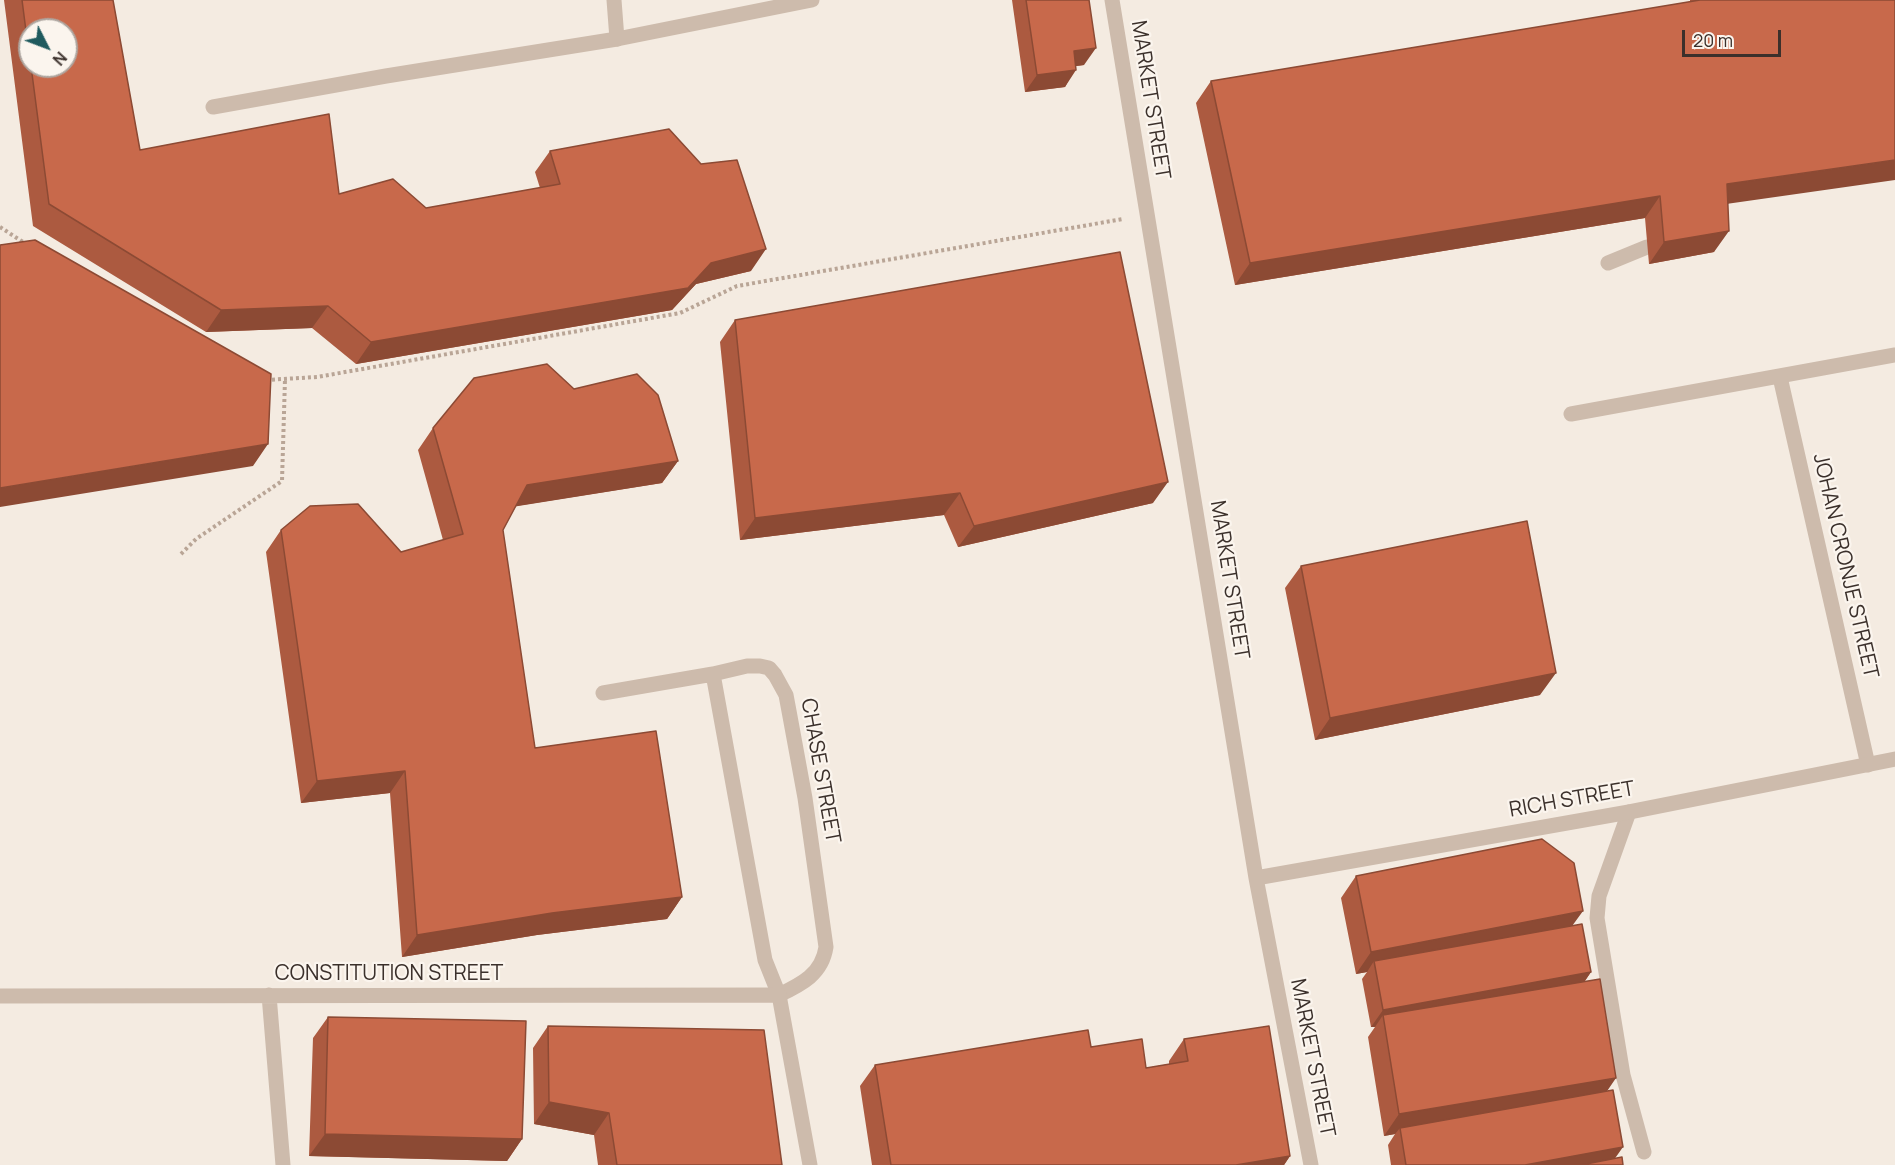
<!DOCTYPE html>
<html>
<head>
<meta charset="utf-8">
<style>
  body { margin:0 }
  #map { position:relative; width:1895px; height:1165px; overflow:hidden; background:#f4ebe1; font-family:Manrope,sans-serif }
  canvas { display:block }
  .north { position:absolute; left:18px; top:18px; width:60px; height:60px; box-sizing:border-box; background:#fbf5ee; border:2px solid #aea6a0; border-radius:50%; rotate:132deg; font-size:16px; font-weight:700; line-height:24px; text-align:center; color:#3b302b }
  .north::after { content:''; display:block; margin:auto; width:21px; height:27px; background:#1f5a5e; clip-path:polygon(50% 0,100% 100%,50% 72%,0 100%) }
  .scale { position:absolute; left:1682px; top:30px; width:99px; height:27px; box-sizing:border-box; border:3px solid #3b302b; border-top:0; padding-left:8px; font-size:18px; line-height:21px; white-space:nowrap; color:#3b302b; -webkit-text-stroke:4px #fbf5ee; paint-order:stroke }
</style>
</head>
<body>
<div id="map">
<canvas width="1895" height="1165"></canvas>
<div class="north">N</div>
<div class="scale">20 m</div>
</div>
<script>
const ctx = document.querySelector('canvas').getContext('2d');
ctx.lineJoin = 'round';
function trace(path, color, width, dash) {
  ctx.strokeStyle = color;
  ctx.lineWidth = width;
  ctx.lineCap = dash ? 'butt' : 'round';
  ctx.setLineDash(dash || []);
  ctx.stroke(path);
}
function fillPath(path, color) {
  ctx.fillStyle = color;
  ctx.fill(path, 'evenodd');
}
function drawText(font, color, halo, rows, align = 'center') {
  ctx.font = font + ' Manrope,sans-serif';
  ctx.lineWidth = 4.5;
  ctx.setLineDash([]);
  ctx.textBaseline = 'middle';
  ctx.strokeStyle = halo;
  ctx.fillStyle = color;
  for (const [text, x, y, turn = 0] of rows) {
    ctx.save();
    ctx.translate(x, y);
    ctx.rotate((+turn || 0) * Math.PI / 180);
    ctx.textAlign = isNaN(turn) ? turn : align;
    if (halo) ctx.strokeText(text, 0, 0);
    ctx.fillText(text, 0, 0);
    ctx.restore();
  }
}
trace(new Path2D(`
  M0 227 26 244
  M266 380 317 377 680 313 737 286 1123 219
  M181 554 196 539 282 481 285 379`), '#b9a596', 4, [3, 3]);
trace(new Path2D(`
  M213 107 386 76 617 39
  M1608 263 1647 247
  M1780 377 1868 765
  M1571 414 1895 355
  M603 693 713 674 747 666H760L769 668 775 675 786 695 789 711 805 798 826 947C822 974 802 984 779 995L765 960 713 674
  M1629 812 1599 896 1597 918 1623 1075 1644 1152`), '#cdbbac', 15);
trace(new Path2D(`
  M614 0 617 39 812 0
  M1112 0 1256 878 1311 1165
  M1256 878 1629 812 1895 759
  M269 995 283 1165
  M0 996 779 995 810 1165`), '#cdbbac', 15);
fillPath(new Path2D(`
  M4 0H113L140 150 339 194 426 208 540 188 535 172 550 151 751 271 696 284 672 310 356 364 312 328 206 332 33 226ZM30 30 66 66H30Z
  M1012 0H1089L1084 65 1076 66 1065 87 1025 92Z
  M1690 0H1895L1728 204 1714 252 1649 264 1645 218 1235 285 1196 103 1211 81 1690 2Z
  M735 320 1153 503 958 547 944 515 740 540 720 342Z
  M574 389 678 461 662 483 516 506 503 530 535 748 682 897 667 919 537 935 402 957 390 793 301 803 266 552 281 530 401 552 443 540 418 450 433 428Z
  M1301 566 1540 695 1315 740 1285 588Z
  M1356 876 1572 925 1591 972 1585 981 1607 1091 1615 1159 1623 1165H1391L1388 1145 1395 1134 1384 1136 1368 1037 1375 1027H1371L1362 979 1367 972 1356 974 1341 898Z
  M328 1017 522 1139 507 1161 309 1156 313 1038Z
  M548 1026 782 1165H598L594 1135 534 1124 533 1048Z
  M1184 1039 1290 1156 1284 1165H872L860 1086 875 1065 1091 1047 1146 1068 1169 1064V1061Z`), '#ac5a40');
fillPath(new Path2D(`
  M1096 48 1084 65 1062 68 1074 51Z
  M1076 70 1065 87 1025 92 1037 75Z
  M1895 160V180L1712 206 1727 184Z
  M1660 196 1645 218 1235 285 1250 263Z
  M1729 231 1714 252 1649 264 1664 242Z
  M766 249 751 271 696 284 672 310 356 364 371 342Z
  M328 306 312 328 206 332 221 310Z
  M268 444 253 466 0 507V488Z
  M678 461 662 483 512 507 527 485Z
  M1168 482 1153 503 958 547 974 526Z
  M960 493 944 515 740 540 755 518Z
  M1556 673 1540 695 1315 740 1330 718Z
  M405 771 390 793 301 803 317 781Z
  M682 897 667 919 537 935 402 957 417 935 552 913Z
  M1583 911 1567 933 1374 961 1367 972 1356 974 1371 952Z
  M1591 972 1579 989 1383 1015 1375 1027H1371L1383 1010Z
  M1616 1078 1601 1100 1400 1128 1395 1134 1384 1136 1399 1114Z
  M549 1102 609 1113 594 1135 534 1124Z
  M325 1134 522 1139 507 1161 309 1156Z
  M1623 1147 1611 1164 1607 1165H1525Z
  M1290 1156 1284 1165H1236Z`), '#8c4a34');
const building = new Path2D(`
  M22 0H113L140 150 329 114 339 194 393 179 426 208 560 184 550 151 669 129 701 164 737 160 766 249 711 263 688 288 371 342 328 306 221 310 49 204 31 66H66V30H30V62Z
  M1026 0H1089L1096 48 1074 51 1076 70 1037 75Z
  M1700 0H1895V160L1727 184 1729 231 1664 242 1660 196 1250 263 1211 81Z
  M35 240 271 374 268 444 0 488V245Z
  M1120 252 1168 482 974 526 960 493 755 518 735 320Z
  M547 364 574 389 637 374 658 395 678 461 527 485 503 530 535 748 656 731 682 897 552 913 417 935 405 771 317 781 281 530 310 506 358 504 401 552 463 534 433 428 474 378Z
  M1527 521 1556 673 1330 718 1301 566Z
  M1542 839 1574 863 1583 911 1371 952 1356 876Z
  M1582 924 1591 972 1383 1010 1374 961Z
  M1600 979 1616 1078 1399 1114 1383 1015Z
  M328 1017 526 1021 522 1139 325 1134Z
  M548 1026 764 1030 782 1165H617L609 1113 549 1102Z
  M1269 1026 1290 1156 1236 1165H891L875 1065 1088 1030 1091 1047 1142 1039 1146 1068 1188 1061 1184 1039Z
  M1613 1090 1623 1147 1525 1165H1406L1400 1128Z
  M1622 1157 1623 1165H1581Z`);
fillPath(building, '#c8694b');
trace(building, '#8c4a34', 1.5);
drawText('21px', '#3b302b', '#fbf5ee', [
  ["MARKET STREET",1150,100,81],
  ["JOHAN CRONJE STREET",1845,566,77],
  ["MARKET STREET",1229,580,81],
  ["CHASE STREET",820,771,80],
  ["RICH STREET",1572,800,-10],
  ["CONSTITUTION STREET",389,974],
  ["MARKET STREET",1312,1058,79]
]);
</script>
</body>
</html>
